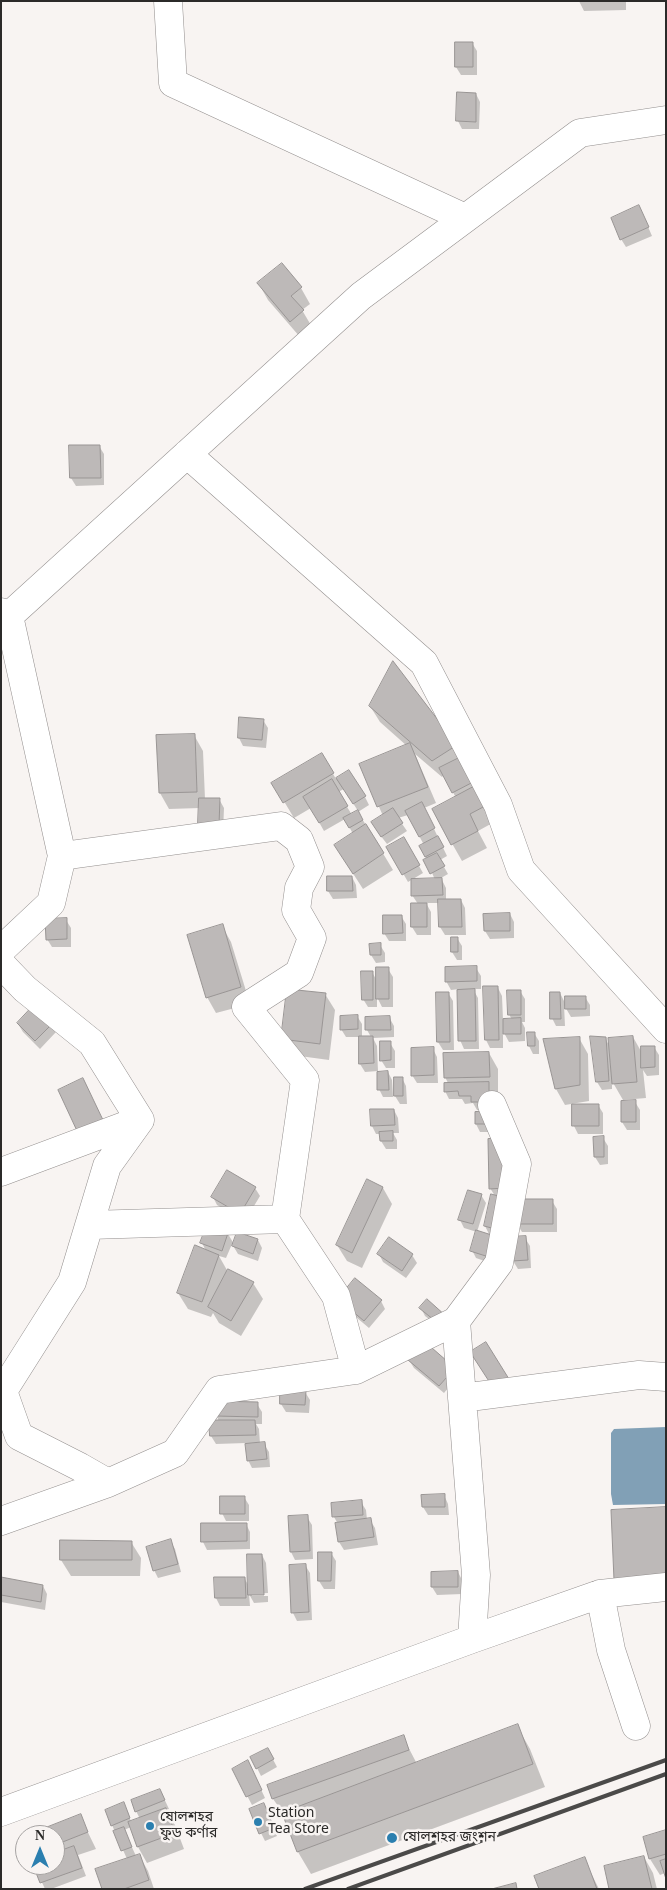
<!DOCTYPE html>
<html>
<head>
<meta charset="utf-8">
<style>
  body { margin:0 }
  #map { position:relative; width:667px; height:1890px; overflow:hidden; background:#f8f4f2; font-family:Georgia,serif }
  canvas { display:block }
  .frame { position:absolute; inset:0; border:2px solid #2b2a29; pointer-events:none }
  .north { position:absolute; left:15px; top:1825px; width:50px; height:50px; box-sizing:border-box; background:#f8f4f2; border:1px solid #a6a3a2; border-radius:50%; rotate:0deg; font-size:14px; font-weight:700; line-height:20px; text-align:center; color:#2b2a29 }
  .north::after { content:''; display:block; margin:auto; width:18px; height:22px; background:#2b7faf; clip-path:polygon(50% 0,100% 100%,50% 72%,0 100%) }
</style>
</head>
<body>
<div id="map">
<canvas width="667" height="1890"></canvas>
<div class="frame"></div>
<div class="north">N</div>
</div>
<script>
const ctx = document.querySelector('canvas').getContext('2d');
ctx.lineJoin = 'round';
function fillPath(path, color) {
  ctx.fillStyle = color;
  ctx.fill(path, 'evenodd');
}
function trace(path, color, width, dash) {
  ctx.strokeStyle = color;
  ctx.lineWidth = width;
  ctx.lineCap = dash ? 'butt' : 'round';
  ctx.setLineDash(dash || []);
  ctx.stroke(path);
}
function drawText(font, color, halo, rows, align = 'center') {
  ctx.font = font + ' Georgia,"Noto Sans Bengali",serif';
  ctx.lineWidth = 5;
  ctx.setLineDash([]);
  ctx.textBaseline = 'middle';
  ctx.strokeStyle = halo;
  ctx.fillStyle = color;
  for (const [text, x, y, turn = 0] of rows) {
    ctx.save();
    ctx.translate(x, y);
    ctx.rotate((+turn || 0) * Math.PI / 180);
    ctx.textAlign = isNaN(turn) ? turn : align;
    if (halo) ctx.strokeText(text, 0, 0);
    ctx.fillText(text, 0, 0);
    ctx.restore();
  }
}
fillPath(new Path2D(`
  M666 1427V1504L613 1505 611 1494V1433L614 1429Z`), '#81a0b6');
fillPath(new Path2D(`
  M579 1H626V10L584 11Z
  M456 43H472L477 51V75H461L456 67Z
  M476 94 480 102 479 129H462L458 121Z
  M643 215 652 236 626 247 621 239Z
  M259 284 301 288 310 304 302 310 312 327 300 337 268 300Z
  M99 446 104 454V485L76 486 71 478Z
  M370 706 456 746 496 821 478 831 487 848 462 861 433 810 456 798 444 775 442 777 415 754 436 803 424 808 447 856 440 860 448 874 441 878 446 888V900H461L465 908 466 935H445L440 927V903H426L431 912V935H417L412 927V905L418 904 412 895 435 880 421 846 424 845 408 815 398 818 407 831 387 844 377 831 383 816 361 765 407 746 380 722Z
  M263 720 268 728 266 748 243 746 239 738Z
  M194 735 203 751 205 799H219L224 808 223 833 200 808 169 809 160 793Z
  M322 755 336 779 349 772 365 797 369 805 358 812 393 870 363 889 345 861 353 834 345 819 324 831 311 808 294 818 273 783ZM344 789 358 811 352 815 338 792Z
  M404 839 423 873 408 882 388 847Z
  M352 877 356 885 357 898 333 899 328 891Z
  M510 914 514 922V938L490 939 485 931Z
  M401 916 406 924V941H389L384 933Z
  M66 920 71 928V947H52L47 939Z
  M222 926 231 942 250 1004 216 1013 207 997Z
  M457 938 462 946V960H457L452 952Z
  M380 945 385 953V962L376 963 371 955Z
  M476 968 481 976V989H473L478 998 479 1049H464L460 1040 459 989 451 990 446 981Z
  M388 969 393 977V1007H382L377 997V1007H368L363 999 372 972 377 981Z
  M498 988 502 996 503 1020H512L509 1014 520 991 525 999V1022H522L525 1028V1041L509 1042 503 1031V1048H490L486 1040Z
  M448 993 453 1001 454 1050H443L438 1042Z
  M560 993 566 1005 585 997 590 1005V1016L571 1017 564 1005 565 1026H556L552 1018Z
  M325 994 335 1010 329 1060 292 1055 282 1039Z
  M357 1016 362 1024V1037H371L367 1030 389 1017 394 1026V1037L373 1038 377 1046 378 1071 365 1072 360 1064V1037H346L341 1029Z
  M18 1024H52L56 1032 40 1049 23 1032Z
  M528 1033H534L539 1041V1054H533L529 1046Z
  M591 1037 605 1038 610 1047 633 1037 642 1053 654 1047 659 1055V1075L647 1076 643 1070 646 1098 623 1100 612 1081V1089L602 1090 597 1082Z
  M579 1038 588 1054 589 1101 565 1105 556 1089Z
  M390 1043 395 1051V1068H386L381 1060Z
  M433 1049 437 1057 438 1083H417L412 1075Z
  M489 1053 498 1069V1093H493V1110H477L473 1103 465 1104 462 1099H449L445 1091 449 1085 445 1077Z
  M388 1072 392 1080 393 1097H383L379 1089Z
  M402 1078 406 1086 407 1104H400L395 1096Z
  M622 1102H635L640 1110V1130H627L622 1122Z
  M598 1105 603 1113V1134H578L574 1126 573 1106Z
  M394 1110 398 1118 399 1133H393L397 1140V1149H386L381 1141V1134H376L372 1126Z
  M476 1113 497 1132H480L476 1124Z
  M603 1138 608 1146V1164L600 1165 595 1157Z
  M508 1148 496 1265 476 1258 472 1250 477 1232 464 1228 460 1220 481 1195 486 1203 477 1232 490 1236 485 1226 492 1196H495L490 1188Z
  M367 1181 383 1188 392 1204 362 1268 347 1261 337 1245Z
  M255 1188 260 1196 245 1221 217 1205 213 1197Z
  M552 1201 557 1209V1232H522L517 1224Z
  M238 1233 258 1240 262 1248 258 1261 238 1254 232 1244 226 1258 219 1256 228 1272 253 1283 263 1299 241 1336 219 1323 213 1313 211 1317 188 1309 178 1293 206 1251 202 1243 228 1234 234 1244Z
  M525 1238 530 1246 531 1268 518 1269 513 1261Z
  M379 1254 412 1255 417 1263 406 1278 383 1262Z
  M381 1301 385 1309 369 1328 344 1307Z
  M421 1308 450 1325 444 1331 425 1316Z
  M409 1360 458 1376 444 1393 414 1368Z
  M305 1392 310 1400 309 1413 286 1412 281 1404Z
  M257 1404 262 1412V1424H256L259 1429 260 1444H264L269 1452 270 1467 252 1468 248 1460 246 1443 216 1444 211 1436 219 1421 216 1415Z
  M444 1495 448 1504 449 1515H428L423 1507Z
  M244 1497 249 1505V1521H226L222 1513Z
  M361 1502 366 1510 367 1520H370L375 1528 378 1545 344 1550 339 1542 338 1524 334 1517 333 1504Z
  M307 1517 312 1525 313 1559 295 1560 291 1552Z
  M246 1524 250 1532V1549L207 1550 203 1542Z
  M170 1541 175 1549 181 1572 158 1578 154 1570Z
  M61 1542H131L141 1558 140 1576H71L61 1560Z
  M331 1553 336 1561 335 1589H324L319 1581Z
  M262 1555 266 1563 268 1593 252 1594V1596H268V1602L254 1603 249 1594 250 1606H220L216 1598 244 1578 249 1586Z
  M305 1565 310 1573 312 1620 297 1621 293 1613Z
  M458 1572 462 1580V1594L437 1595 432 1587Z
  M1 1579 43 1586 47 1594 45 1610 1 1602Z
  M517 1726 530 1749 545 1787 311 1874 298 1852 284 1814 273 1799 269 1786 403 1737 417 1764Z
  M268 1750 277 1767 261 1776 257 1768Z
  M233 1769 252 1770 265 1798 252 1805Z
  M160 1790 169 1809 166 1810 175 1825 184 1849 147 1863 138 1847 131 1827 124 1830 136 1856 139 1855 148 1871 154 1889H103L127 1859 112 1825 128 1812 131 1822 140 1819 136 1811Z
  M268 1813 277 1836 265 1841 261 1833Z
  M80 1816 96 1849 78 1855 86 1876 51 1889H45L34 1865H55V1835H30Z
  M666 1831V1875L665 1873 660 1875 650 1859 644 1838Z
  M644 1857 653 1873 657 1889H611Z
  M584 1859 599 1889H540Z`), '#0003');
const building = new Path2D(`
  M455 42H473V67H455Z
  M457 92 476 93V122L456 121Z
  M639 205 649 227 620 240 611 218Z
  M282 263 302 287 291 296 304 310 290 322 257 283Z
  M69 445H100L101 478H70Z
  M393 661 457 745 432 761 369 706Z
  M239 717 264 719 262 740 238 738Z
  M195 734 197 792 159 793 156 735Z
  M410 743 428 787 377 807 359 764Z
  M322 753 334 773 283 803 271 783Z
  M465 755 477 780 452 793 439 768Z
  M349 770 366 796 353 804 336 778Z
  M332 779 348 806 319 823 303 797Z
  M477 785 487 805 470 814 478 831 451 845 432 809Z
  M199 798H220L219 825 198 824Z
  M422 802 435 828 419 837 405 811Z
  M393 808 403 823 381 837 371 822Z
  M358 810 363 820 349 828 343 818Z
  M366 824 384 853 353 874 334 845Z
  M438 836 444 847 425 857 419 846Z
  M404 837 420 865 402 875 386 847Z
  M437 853 445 866 430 874 423 860Z
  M327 876H352L353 891H327Z
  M442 878 443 895 411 896V879Z
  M438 899H461L462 927H439Z
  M411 903H427V927H411Z
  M510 913V931H484L483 914Z
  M383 915H402L403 933 383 934Z
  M67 918V939L46 940 45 919Z
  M223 924 241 987 206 998 187 935Z
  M451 937H458V952H451Z
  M381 943V955H370L369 944Z
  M477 966V981L445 982V967Z
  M376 967H389V999H376Z
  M361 971H373V1000H362Z
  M483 986H498L499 1040H485Z
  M287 989 326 993 320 1044 281 1039Z
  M475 989 476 1041H458L457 990Z
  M507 990H521V1015H508Z
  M436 992H449L450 1042H437Z
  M550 992H560L561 1019H550Z
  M565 996H586V1009H565Z
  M34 1005 53 1023 35 1041 17 1023Z
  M358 1015V1029L340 1030V1016Z
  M390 1016 391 1030H365V1017Z
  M521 1018V1034H503V1019Z
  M527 1032H535V1046H528Z
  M359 1036H373L374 1063 359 1064Z
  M590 1036 606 1037 609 1081 596 1082Z
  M633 1036 637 1082 612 1084 608 1038Z
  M580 1037V1085L555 1089 543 1039Z
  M380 1041H391V1060L380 1061Z
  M641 1046H655V1067L641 1068Z
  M434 1047V1075L411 1076V1048Z
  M489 1052 490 1077 444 1078 443 1053Z
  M388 1071 389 1090H377V1072Z
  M394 1077H403V1096H394Z
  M83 1078 103 1120 78 1133 58 1090Z
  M489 1082V1102H471V1096H459L458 1091 444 1092V1083Z
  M636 1100V1122H621V1101Z
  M572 1104H599V1126H572Z
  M370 1109H394L395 1125 371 1126Z
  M493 1111V1124H475V1112Z
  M393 1131V1141H380L379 1132Z
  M604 1136V1157H594L593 1137Z
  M504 1138 505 1188 489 1189 488 1139Z
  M227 1170 256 1187 240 1214 211 1197Z
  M367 1179 383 1187 352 1253 336 1245Z
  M468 1190 482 1194 473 1224 458 1220Z
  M491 1194 506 1198 499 1230 484 1226Z
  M516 1199H553V1224H516Z
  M207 1225 228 1233 222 1251 200 1243Z
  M476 1230 498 1237 492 1258 470 1251Z
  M237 1232 258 1239 253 1254 232 1246Z
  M526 1236 528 1260 512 1261 510 1237Z
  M389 1237 413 1254 402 1271 377 1254Z
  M195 1245 219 1255 202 1302 177 1293Z
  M228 1269 254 1282 231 1321 208 1307Z
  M355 1278 382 1300 364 1321 338 1299Z
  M427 1299 446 1316 439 1324 419 1308Z
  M424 1341 455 1368 439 1386 408 1360Z
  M486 1342 509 1379 494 1389 470 1352Z
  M280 1389 306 1391 305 1405 280 1404Z
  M215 1401 258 1402V1417L215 1416Z
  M209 1420H255L256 1435 210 1436Z
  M265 1442 267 1459 247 1461 245 1444Z
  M445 1494V1507H422L421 1495Z
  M220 1496H245V1514H220Z
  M362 1500 363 1515 332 1517 331 1503Z
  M666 1507V1578L614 1580 611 1510Z
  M308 1515 310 1551 290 1552 288 1516Z
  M371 1518 374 1537 338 1542 335 1523Z
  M201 1523H247V1541L201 1542Z
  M171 1539 178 1564 153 1571 146 1547Z
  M60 1540 132 1541V1560H60Z
  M318 1552H332L331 1581H318Z
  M247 1554H262L264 1595H248Z
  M306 1564 309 1612 291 1613 289 1565Z
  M458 1571V1587H431V1572Z
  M1 1577 43 1585 41 1602 1 1595Z
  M214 1577H245L246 1598H215Z
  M518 1724 533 1764 297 1852 282 1813Z
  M404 1735 409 1750 272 1799 267 1785Z
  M268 1748 274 1759 256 1769 250 1757Z
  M248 1760 262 1790 246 1797 232 1769Z
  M160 1789 165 1800 135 1812 131 1800Z
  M124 1802 130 1818 111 1826 105 1810Z
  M264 1803 274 1828 259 1834 249 1809Z
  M166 1808 175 1833 137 1847 128 1822Z
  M81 1814 88 1832 55 1845V1835H27Z
  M124 1827 132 1847 121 1851 113 1831Z
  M666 1830V1854L649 1859 643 1837Z
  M74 1846 82 1868 40 1883 33 1865H55V1853Z
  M140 1854 149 1880 124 1889H102L95 1869Z
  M644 1856 652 1889H609L604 1866Z
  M585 1857 597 1889H539L534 1876Z
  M666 1859V1879L660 1861Z
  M516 1883 517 1889H492Z`);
fillPath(building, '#bdb9b8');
trace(building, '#999594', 1);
const street = new Path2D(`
  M168 1 173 83 465 218
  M187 454 424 663 498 805 521 870 666 1029
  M1 612 9 616 361 296 580 133 666 120
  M62 856 281 826 299 840 310 867 299 888 296 910 312 938 299 973 246 1007 305 1080 285 1219
  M1 950 51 903 62 856 9 616
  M1 964 25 989 92 1043 140 1120 1 1172
  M90 1225 285 1219 336 1296 356 1370
  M462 1398 639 1375 666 1377
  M108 1483 80 1467 19 1436 3 1391 72 1282 107 1166 140 1120
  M1 1521 108 1483 175 1453 219 1390 356 1370 456 1321
  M600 1594 611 1650 636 1726
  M472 1639 476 1575 456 1321 499 1263 517 1164 492 1105
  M1 1812 472 1639 600 1594 666 1587`);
trace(street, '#938f8e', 29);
trace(street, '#fff', 28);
trace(new Path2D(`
  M305 1889 666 1760
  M348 1889 666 1774`), '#4b4a49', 4);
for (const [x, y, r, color] of [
  [258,1822,5,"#2b7faf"],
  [150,1826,5,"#2b7faf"],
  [392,1838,6,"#2b7faf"]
]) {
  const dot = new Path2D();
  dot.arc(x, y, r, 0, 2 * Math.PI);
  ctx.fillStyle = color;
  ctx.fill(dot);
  trace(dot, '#f8f4f2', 2);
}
drawText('14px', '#2b2a29', '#f8f4f2', [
  ["Station",268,1814],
  ["Tea Store",268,1830],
  ["ষোলশহর",160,1818],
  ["ফুড কর্ণার",160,1834],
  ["ষোলশহর জংশন",403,1838]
], 'left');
</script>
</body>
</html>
